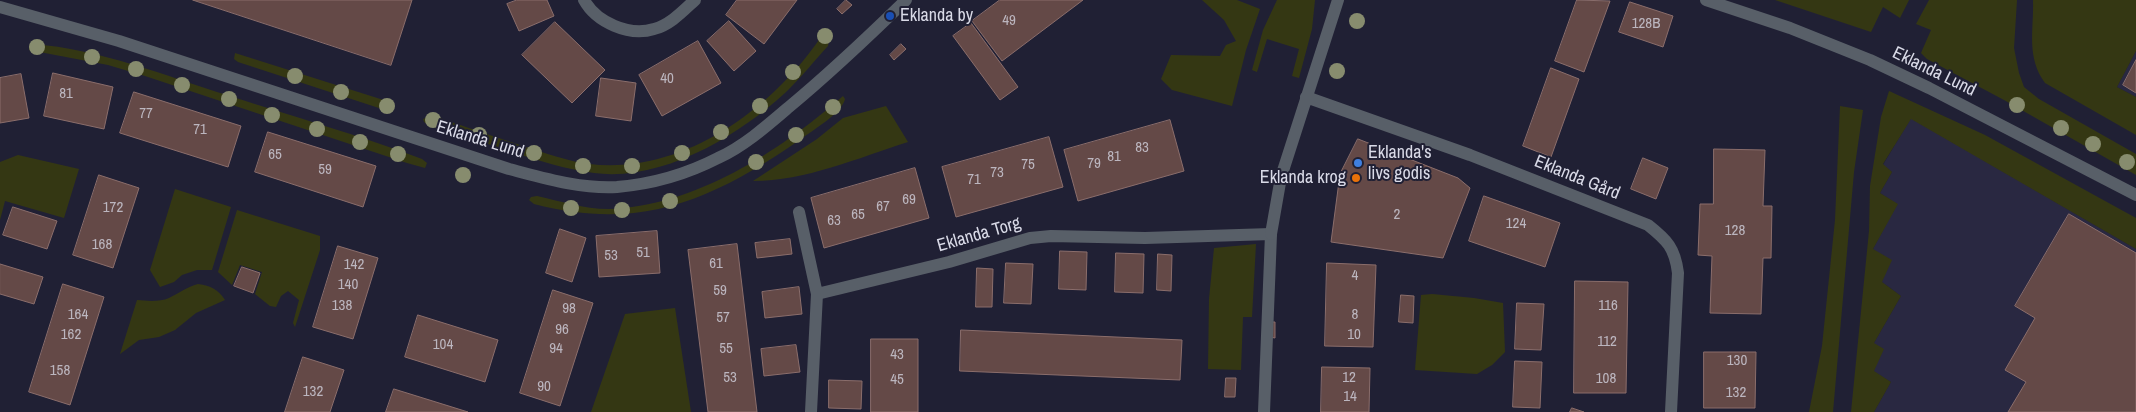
<!DOCTYPE html>
<html>
<head>
<meta charset="utf-8">
<style>
  body { margin:0 }
  canvas { display:block; background:#202034 }
</style>
</head>
<body>
<canvas width="2136" height="412"></canvas>
<script>
const ctx = document.querySelector('canvas').getContext('2d');
ctx.lineJoin = 'round';
function fillPath(path, color) {
  ctx.fillStyle = color;
  ctx.fill(path, 'evenodd');
}
function trace(path, color, width, dash) {
  ctx.strokeStyle = color;
  ctx.lineWidth = width;
  ctx.lineCap = dash ? 'butt' : 'round';
  ctx.setLineDash(dash || []);
  ctx.stroke(path);
}
function drawText(font, color, halo, rows, align = 'center') {
  ctx.font = font + ' "Archivo Narrow",sans-serif';
  ctx.lineWidth = 4;
  ctx.setLineDash([]);
  ctx.textBaseline = 'middle';
  ctx.strokeStyle = halo;
  ctx.fillStyle = color;
  for (const [text, x, y, turn = 0] of rows) {
    ctx.save();
    ctx.translate(x, y);
    ctx.rotate((+turn || 0) * Math.PI / 180);
    ctx.textAlign = isNaN(turn) ? turn : align;
    if (halo) ctx.strokeText(text, 0, 0);
    ctx.fillText(text, 0, 0);
    ctx.restore();
  }
}
fillPath(new Path2D(`
  M2136 51V97L2117 87Z
  M1911 118 2136 249V412H1874L1891 382 1873 371 1874 343 1901 296 1882 282 1873 249 1897 204 1880 193 1892 172 1883 165Z`), '#292841');
fillPath(new Path2D(`
  M1202 0H1237L1260 9 1246 50 1232 106 1172 90 1161 79 1171 55 1220 56 1226 45 1236 41 1224 20Z
  M1277 0H1315L1312 29 1299 78 1292 76 1299 49 1267 39 1257 72 1252 70 1263 30Z
  M1775 0H1909L1900 18 1883 7 1871 32Z
  M1929 0H2017L2014 48 2019 73 2024 87 2039 99 2136 154V175L2004 100 1927 59 1921 53 1931 30 1916 24Z
  M2033 0H2136V51L2117 87 2136 97V135L2045 83C2026 57 2034 30 2033 0Z
  M826 34 829 40 828 46C814 61 800 79 785 93 737 137 661 182 594 173 537 165 485 140 430 126L424 122 423 119 430 116 440 118C468 128 496 137 523 146 545 153 567 161 589 164 682 175 771 110 821 37Z
  M32 44C101 49 165 76 230 96 294 117 359 135 422 159L427 163 425 168 407 163 145 76 108 65 29 50V46Z
  M235 53 393 103 388 111 238 62 234 59Z
  M1889 91 1985 135 2136 218V249L1911 119 1883 164 1892 172 1880 193 1898 204 1873 249 1892 260 1882 282 1901 296 1874 343 1884 349 1874 371 1891 382 1874 412H1851L1869 231 1870 186 1881 117Z
  M843 96 845 99C842 113 813 130 801 139 713 200 641 232 534 204L529 200 531 197 537 196C560 201 584 209 608 209 694 207 780 151 843 96Z
  M886 106 908 142C858 158 805 181 753 181L817 139 843 118Z
  M1840 106 1863 110 1854 172 1833 412H1809L1822 346 1835 220Z
  M18 155 79 169 64 218 5 201 0 220V162Z
  M175 189 231 207 212 270H197L182 275 174 282 160 287 150 270Z
  M237 210 320 236V250L295 327 293 323 299 300 288 291 281 296 276 307 270 306 255 294 262 272 240 265 232 285 218 272Z
  M1256 244 1252 317H1243L1241 370 1208 369 1209 299 1214 248Z
  M198 284C211 286 218 289 225 300L196 313 175 330 159 337 139 340 120 354 137 300C147 301 160 302 169 298 179 293 187 287 198 284Z
  M1432 294 1474 298 1503 303 1505 352 1492 365 1477 374 1415 370 1421 295Z
  M675 308 691 412H591L625 314Z`), '#343713');
const building = new Path2D(`
  M193 0H412L391 65Z
  M517 0H547L554 16 519 31 507 4Z
  M737 0H797L764 44 726 15Z
  M846 0 852 5 842 14 837 9Z
  M1000 0H1083L1002 61 972 21Z
  M1577 0 1610 1 1584 72 1555 61Z
  M1630 2 1673 16 1663 47 1619 32Z
  M729 21 756 51 734 71 707 41Z
  M555 22 605 70 572 103 522 55Z
  M971 23 1018 87 1000 100 953 36Z
  M698 41 721 83 662 116 639 75Z
  M901 44 906 49 894 60 890 55Z
  M2136 60V93L2123 85Z
  M1551 68 1579 79 1551 157 1523 146Z
  M53 73 113 87 104 129 44 116Z
  M21 74 29 118 0 123V78Z
  M601 78 636 83 631 121 596 116Z
  M134 92 241 126 228 167 120 133Z
  M1170 120 1184 171 1078 201 1064 150Z
  M268 132 376 166 363 207 255 172Z
  M1049 137 1063 187 956 217 942 167Z
  M1358 139 1458 178 1470 188 1443 258 1331 242 1340 174Z
  M1714 149 1765 150 1763 206H1772L1771 258H1763L1761 314 1710 313 1712 256 1698 255 1700 204H1713Z
  M1643 158 1668 168 1656 199 1631 189Z
  M915 168 929 218 824 248 811 198Z
  M99 175 139 188 113 268 73 255Z
  M1484 196 1560 223 1545 267 1469 241Z
  M13 207 57 221 47 249 3 235Z
  M2069 214 2136 253V412H2008L2026 382 2005 370 2035 318 2015 306Z
  M560 229 586 238 572 282 546 273Z
  M657 231 660 273 599 277 596 236Z
  M790 239 792 254 757 258 755 243Z
  M737 244 757 412H708L688 250Z
  M338 246 378 258 353 339 313 327Z
  M1060 251 1087 252 1086 290 1059 289Z
  M1116 253 1144 254 1143 293 1115 292Z
  M1158 254 1172 255 1171 291 1157 290Z
  M1006 263 1033 264 1031 304 1004 303Z
  M1327 263 1376 265 1373 347 1325 346Z
  M0 264 43 277 34 304 0 294Z
  M242 267 260 273 253 293 234 286Z
  M977 268 993 269 992 307H976Z
  M1575 281 1628 282 1626 393H1574Z
  M63 284 104 297 70 405 29 392Z
  M799 287 802 314 765 318 762 292Z
  M553 290 593 303 560 406 520 393Z
  M1401 295 1414 296 1413 323 1399 322Z
  M1517 303 1544 304 1541 350 1515 349Z
  M418 315 498 340 485 382 405 357Z
  M1272 322H1275V338L1270 337Z
  M961 330 1182 340 1180 380 960 371Z
  M871 339H918V412H871Z
  M796 345 800 372 764 376 761 349Z
  M1704 352H1756L1755 408H1704Z
  M303 357 344 370 330 412H285Z
  M1515 361 1542 362 1540 408 1513 407Z
  M1322 367 1370 368 1369 412H1321Z
  M1226 378H1236L1235 397H1225Z
  M829 380 862 381 861 409 829 408Z
  M394 389 468 412H386Z
  M1572 408 1584 412H1570Z`);
fillPath(building, '#644947');
trace(building, '#8a6d6b', 1);
trace(new Path2D(`
  M584 0C596 22 629 37 654 29 670 25 683 11 695 0
  M799 212 817 294 811 412
  M817 294 949 262 1030 238 1051 236 1145 238 1271 234 1264 412`), '#585f68', 12);
trace(new Path2D(`
  M1706 0 1790 28 1870 60 1929 88 2136 195
  M0 7 119 41 509 169C544 178 580 189 617 187 652 184 687 174 718 158 743 147 768 125 789 107 830 73 868 37 906 0
  M1306 97 1470 155 1648 225C1667 240 1675 248 1678 273L1671 412
  M1271 234 1281 177 1338 0`), '#585f68', 12);
ctx.fillStyle = '#878c6e';
for (const [x, y] of [
  [1357,21],
  [825,36],
  [37,47],
  [92,57],
  [136,69],
  [1337,71],
  [793,72],
  [295,76],
  [182,85],
  [341,92],
  [229,99],
  [2017,105],
  [387,106],
  [760,106],
  [833,107],
  [272,115],
  [433,120],
  [2061,128],
  [317,129],
  [721,132],
  [479,135],
  [796,135],
  [360,142],
  [2093,144],
  [534,153],
  [682,153],
  [398,154],
  [756,162],
  [2127,162],
  [583,166],
  [632,166],
  [463,175],
  [670,201],
  [571,208],
  [622,210]
]) {
  ctx.beginPath();
  ctx.arc(x, y, 8, 0, 2 * Math.PI);
  ctx.fill();
}
for (const [x, y, r, color] of [
  [890,16,5,"#1a4fb4"],
  [1358,163,5,"#3f7fe0"],
  [1356,178,5,"#e8710a"]
]) {
  const dot = new Path2D();
  dot.arc(x, y, r, 0, 2 * Math.PI);
  ctx.fillStyle = color;
  ctx.fill(dot);
  trace(dot, '#202034', 2);
}
drawText('15px', '#bcb6bf', null, [
  ["49",1009,21],
  ["128B",1646,24],
  ["40",667,79],
  ["81",66,94],
  ["77",146,114],
  ["71",200,130],
  ["83",1142,148],
  ["65",275,155],
  ["81",1114,157],
  ["79",1094,164],
  ["75",1028,165],
  ["59",325,170],
  ["73",997,173],
  ["71",974,180],
  ["69",909,200],
  ["67",883,207],
  ["172",113,208],
  ["65",858,215],
  ["2",1397,215],
  ["63",834,221],
  ["124",1516,224],
  ["128",1735,231],
  ["168",102,245],
  ["51",643,253],
  ["53",611,256],
  ["61",716,264],
  ["142",354,265],
  ["4",1355,276],
  ["140",348,285],
  ["59",720,291],
  ["138",342,306],
  ["116",1608,306],
  ["98",569,309],
  ["164",78,315],
  ["8",1355,315],
  ["57",723,318],
  ["96",562,330],
  ["162",71,335],
  ["10",1354,335],
  ["112",1607,342],
  ["104",443,345],
  ["94",556,349],
  ["55",726,349],
  ["43",897,355],
  ["130",1737,361],
  ["158",60,371],
  ["53",730,378],
  ["12",1349,378],
  ["108",1606,379],
  ["45",897,380],
  ["90",544,387],
  ["132",313,392],
  ["132",1736,393],
  ["14",1350,397]
]);
drawText('18px', '#d9dae7', '#202034', [
  ["Eklanda by",900,16],
  ["Eklanda's",1368,153],
  ["livs godis",1368,174],
  ["Eklanda krog",1346,178,"right"]
], 'left');
drawText('18px', '#d9dae7', '#202034', [
  ["Eklanda Lund",1934,72,26],
  ["Eklanda Lund",480,140,17],
  ["Eklanda Gård",1577,178,22],
  ["Eklanda Torg",979,235,-16]
]);
</script>
</body>
</html>
